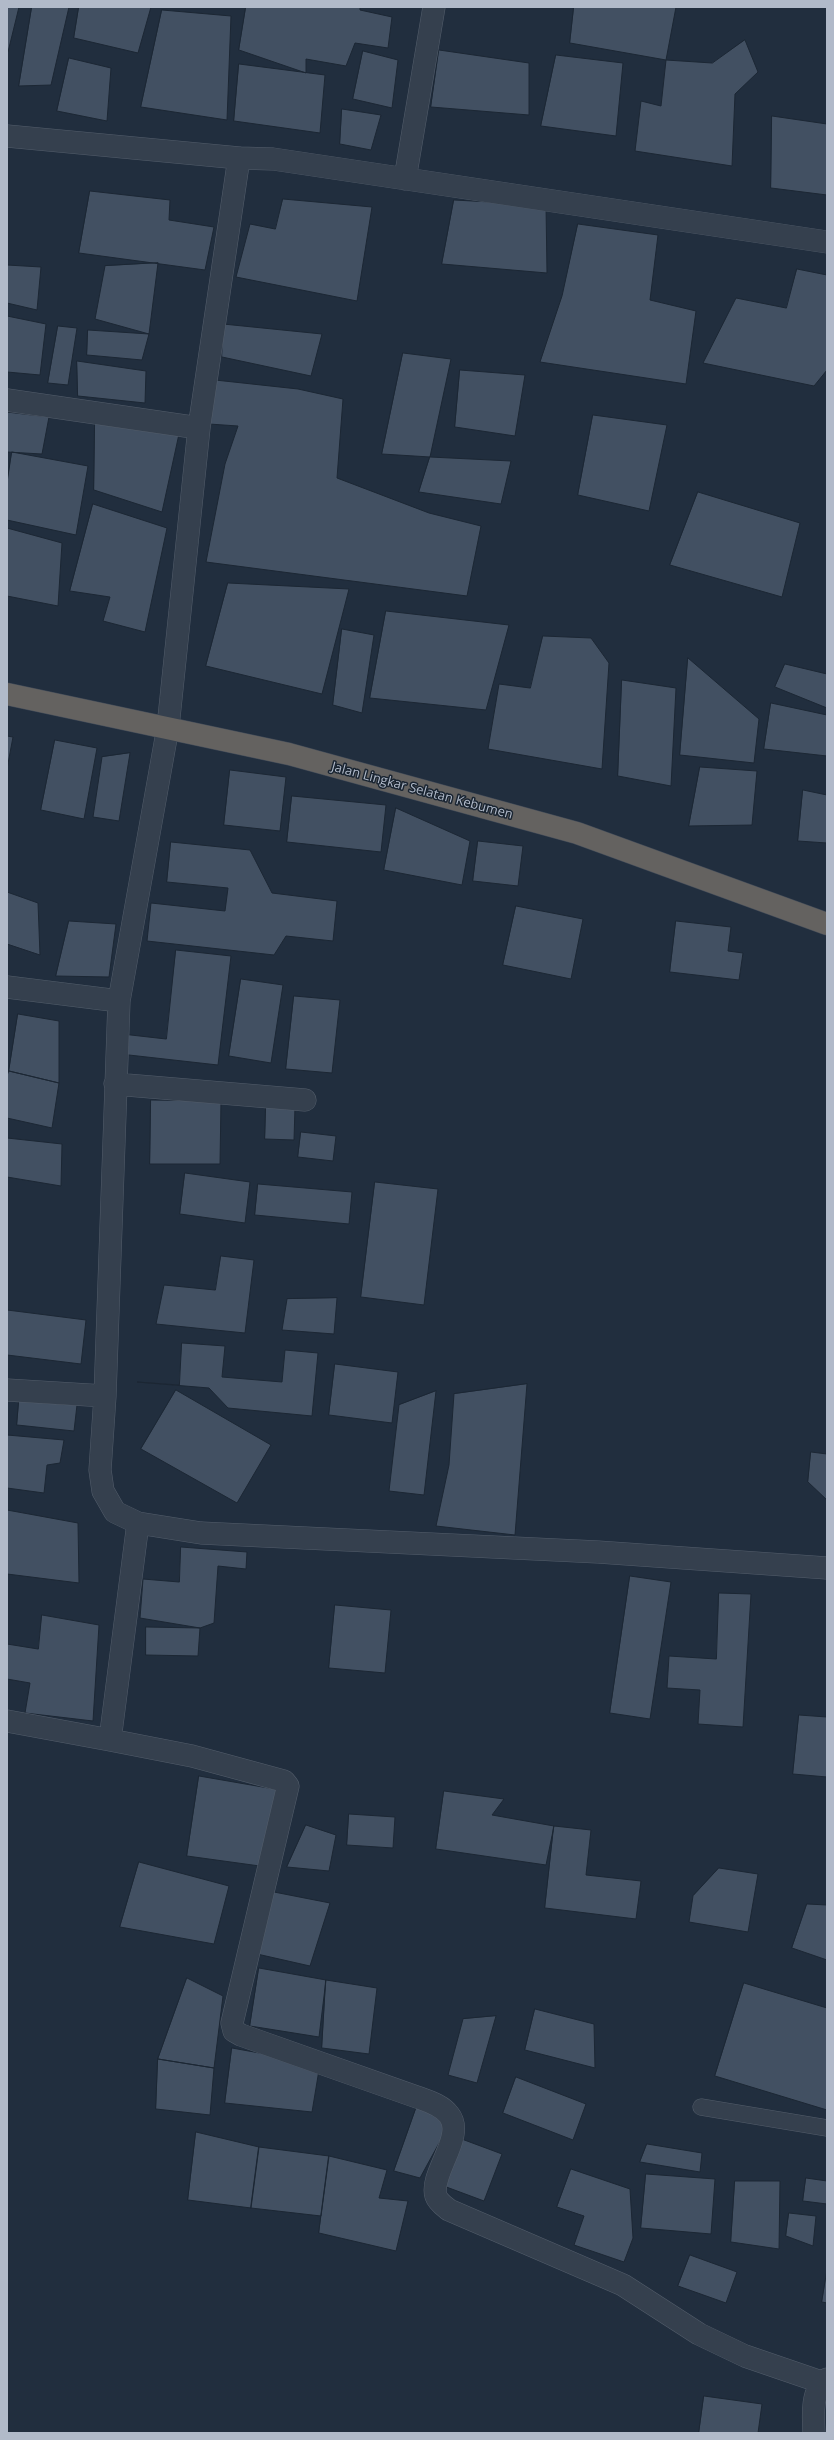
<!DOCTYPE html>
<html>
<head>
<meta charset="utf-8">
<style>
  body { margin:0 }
  #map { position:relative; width:834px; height:2440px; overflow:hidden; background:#212e3e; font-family:"Open Sans",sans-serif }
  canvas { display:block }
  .frame { position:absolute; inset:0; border:8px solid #b1bac9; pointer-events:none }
</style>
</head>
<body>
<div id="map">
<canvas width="834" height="2440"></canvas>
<div class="frame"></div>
</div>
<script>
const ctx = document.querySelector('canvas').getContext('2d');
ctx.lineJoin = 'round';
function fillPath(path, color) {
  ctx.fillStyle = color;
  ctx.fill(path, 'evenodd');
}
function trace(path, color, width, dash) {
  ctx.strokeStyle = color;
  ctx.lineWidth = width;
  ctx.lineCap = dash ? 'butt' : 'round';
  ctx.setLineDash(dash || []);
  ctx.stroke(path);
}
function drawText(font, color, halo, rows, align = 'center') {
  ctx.font = font + ' "Open Sans",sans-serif';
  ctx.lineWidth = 3;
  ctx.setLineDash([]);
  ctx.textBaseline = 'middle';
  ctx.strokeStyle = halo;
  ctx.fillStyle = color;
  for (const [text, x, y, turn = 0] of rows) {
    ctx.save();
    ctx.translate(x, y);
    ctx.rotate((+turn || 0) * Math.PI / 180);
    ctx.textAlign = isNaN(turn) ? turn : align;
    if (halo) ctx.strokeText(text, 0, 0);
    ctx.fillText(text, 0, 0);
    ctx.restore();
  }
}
const building = new Path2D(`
  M7 7H19L8 52H7Z
  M32 7H69L51 85 19 86Z
  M79 7H151L138 53 74 38Z
  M246 7H360V10L392 17 388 48 355 43 346 66 306 59V73L239 50Z
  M574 7H676L666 60 570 43Z
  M162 10 231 16 227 120 141 107Z
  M745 40 758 72 735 94 732 166 635 151 641 101 661 106 666 60 712 63Z
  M439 50 529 63V115L431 107Z
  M363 51 398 60 392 108 353 99Z
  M556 55 623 63 616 136 541 126Z
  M69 58 111 68 107 121 57 111Z
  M239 64 325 75 320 133 234 121Z
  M342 109 381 115 371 150 340 144Z
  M772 116 827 124V195L771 188Z
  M90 191 170 200 169 220 214 227 205 270 79 253Z
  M283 199 372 207 357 301 236 277 250 224 275 229Z
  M454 200 546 205 547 273 442 264Z
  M578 224 658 235 650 300 696 311 686 384 540 362 562 296Z
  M158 263 149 334 95 319 105 266Z
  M7 265 41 267 37 310 7 303Z
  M797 269 827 275V370L814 386 703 363 736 298 786 308Z
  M7 316 46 324 40 375 7 372Z
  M223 324 322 334 311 376 222 357Z
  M58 326 77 328 68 385 48 383Z
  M88 330 149 334 142 360 87 355Z
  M403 353 451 359 430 457 382 454Z
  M77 361 146 371 145 403 78 396Z
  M460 370 525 375 515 436 455 427Z
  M215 380 298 389 343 399 337 478 429 513 481 526 467 596 206 562 225 464 238 426 209 424Z
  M7 412 49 417 42 454 7 452Z
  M593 415 667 425 649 511 578 495Z
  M95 420 179 434 162 512 94 490Z
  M12 452 88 466 76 535 7 520V483Z
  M430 457 511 461 501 504 419 492Z
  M698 492 800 523 782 597 670 565Z
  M93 504 167 528 145 632 103 621 110 597 70 591Z
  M7 528 62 543 58 606 7 596Z
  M228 583 349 589 322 694 206 666Z
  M386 611 509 625 486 710 370 698Z
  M342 629 374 635 362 713 333 705Z
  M543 636 591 638 609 663 602 769 488 749 499 684 530 688Z
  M688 658 759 719 754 763 680 755Z
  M785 664 827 674V708L775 687Z
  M622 680 676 688 671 786 618 776Z
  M771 703 827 715V756L764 749Z
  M7 736 13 737 7 769Z
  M55 740 97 748 84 819 41 810Z
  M130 753 119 821 93 817 102 757Z
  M700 767 757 771 752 825 689 826Z
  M230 770 286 777 280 831 224 825Z
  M803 790 827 795V843L798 841Z
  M292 796 386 805 381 852 287 842Z
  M396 808 470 841 462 885 384 870Z
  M478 841 523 846 518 886 473 881Z
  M171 842 250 850 272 893 337 901 333 941 286 936 274 955 147 941 151 903 225 911 228 888 167 882Z
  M7 892 38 903 40 955 7 944Z
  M516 906 583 919 571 979 503 965Z
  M69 921 116 924 109 977 56 976Z
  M676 921 731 927 728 951 743 953 739 980 670 972Z
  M176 950 231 956 218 1065 120 1054 122 1034 166 1039Z
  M241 979 283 985 271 1063 229 1056Z
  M294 996 340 1000 332 1073 286 1069Z
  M18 1014 59 1021V1083L9 1071Z
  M9 1071 59 1083 52 1128 7 1118V1076Z
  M151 1100 221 1101 220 1164H150Z
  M266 1106 295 1107 294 1140 265 1139Z
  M301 1132 336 1136 333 1161 298 1157Z
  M7 1138 62 1144 61 1186 7 1177Z
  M185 1173 250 1182 245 1223 180 1214Z
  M375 1182 438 1189 424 1305 361 1297Z
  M258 1184 352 1192 349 1224 255 1215Z
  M221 1256 254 1260 245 1333 156 1324 164 1285 215 1290Z
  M337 1298 334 1334 282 1330 287 1299Z
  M7 1310 86 1320 81 1364 7 1355Z
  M182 1343 225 1346 222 1377 282 1382 285 1350 318 1353 312 1416 228 1408 209 1388 137 1382 179 1385Z
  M335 1364 398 1372 392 1423 329 1415Z
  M527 1384 515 1535 436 1526 449 1465 454 1394Z
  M176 1390 271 1445 237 1503 141 1449Z
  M436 1391 424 1495 389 1491 399 1405Z
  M19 1401 77 1405 74 1431 17 1425Z
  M7 1435 64 1440 60 1463 47 1465 44 1493 7 1488Z
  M811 1452 827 1454V1500L808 1482Z
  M7 1510 78 1523 79 1583 7 1574Z
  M181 1547 247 1552 246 1569 218 1566 214 1623 200 1628 140 1618 143 1579 179 1582Z
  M630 1576 671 1582 650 1719 610 1713Z
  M719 1593 751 1594 743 1727 698 1724 700 1690 667 1688 669 1656 716 1659Z
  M335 1605 391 1610 385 1673 329 1668Z
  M42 1615 99 1625 93 1721 25 1713 30 1683 7 1679V1644L38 1649Z
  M146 1627 200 1628 198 1656 146 1655Z
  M799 1715 827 1717V1777L793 1774Z
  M199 1776 280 1790 267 1867 187 1856Z
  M444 1791 504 1799 492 1815 554 1826 546 1865 436 1849Z
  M349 1814 395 1817 393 1848 347 1845Z
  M306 1825 336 1835 329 1871 287 1867Z
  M554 1826 591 1830 586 1875 641 1881 636 1919 545 1908Z
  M139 1862 229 1886 214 1944 120 1927Z
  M719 1868 758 1874 748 1932 689 1922 693 1896Z
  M274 1892 330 1903 310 1966 257 1954Z
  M807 1904 827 1905V1960L792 1948Z
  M259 1968 326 1980 319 2037 250 2026Z
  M187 1978 223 1996 214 2068 158 2059Z
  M326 1980 377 1988 369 2054 322 2048Z
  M744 1983 827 2008V2110L715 2076Z
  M535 2009 594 2024 595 2068 525 2050Z
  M496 2016 477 2083 448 2075 463 2019Z
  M232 2048 320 2064 312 2112 225 2103Z
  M158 2059 214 2068 210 2115 156 2109Z
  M516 2077 586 2104 573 2140 503 2113Z
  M419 2100 450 2123 420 2178 394 2171Z
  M196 2132 259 2147 251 2208 188 2200Z
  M459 2138 502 2154 484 2201 441 2185Z
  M647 2144 702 2153 700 2172 640 2162Z
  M259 2147 329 2156 321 2216 251 2208Z
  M329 2156 387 2170 379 2198 408 2201 396 2251 319 2233Z
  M571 2169 630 2189 633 2238 624 2262 574 2245 584 2216 557 2207Z
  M646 2174 715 2179 711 2234 641 2228Z
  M806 2178 827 2181V2204L803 2201Z
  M735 2181H780L779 2249 731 2242Z
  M789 2213 816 2216 813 2246 786 2236Z
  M690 2255 737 2272 726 2303 678 2286Z
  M827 2270V2303L822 2302Z
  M704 2396 762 2404 758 2433H699Z`);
fillPath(building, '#425062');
trace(building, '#1c2734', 1);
const service = new Path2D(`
  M701 2107 827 2128`);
const minor = new Path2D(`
  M7 136 239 158 273 159 827 242
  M239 158 199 428 168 727 119 1001 105 1396 100 1470 103 1491 115 1512 138 1523 201 1533 598 1552 827 1568
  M405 179 434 7
  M7 400 199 428
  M7 987 119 1001
  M115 1084 305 1100
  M7 1390 105 1396
  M138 1523 110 1740 192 1756 284 1781 288 1786 232 2023 234 2031 241 2035 417 2097C428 2101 442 2105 449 2115 466 2136 429 2174 436 2196 438 2202 444 2206 449 2210L623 2285 699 2334 745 2356 821 2382
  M7 1721 110 1740
  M814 2433C813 2416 811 2389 827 2379`);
const trunk = new Path2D(`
  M7 694 289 754 577 833 827 924`);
trace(service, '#535d6b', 17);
trace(minor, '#535d6b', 23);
trace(trunk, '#404a58', 23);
trace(service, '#35404e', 16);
trace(minor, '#35404e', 22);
trace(trunk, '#646260', 22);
drawText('13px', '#b1bac9', '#1a2532', [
  ["Jalan Lingkar Selatan Kebumen",422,791,15]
]);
</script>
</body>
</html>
